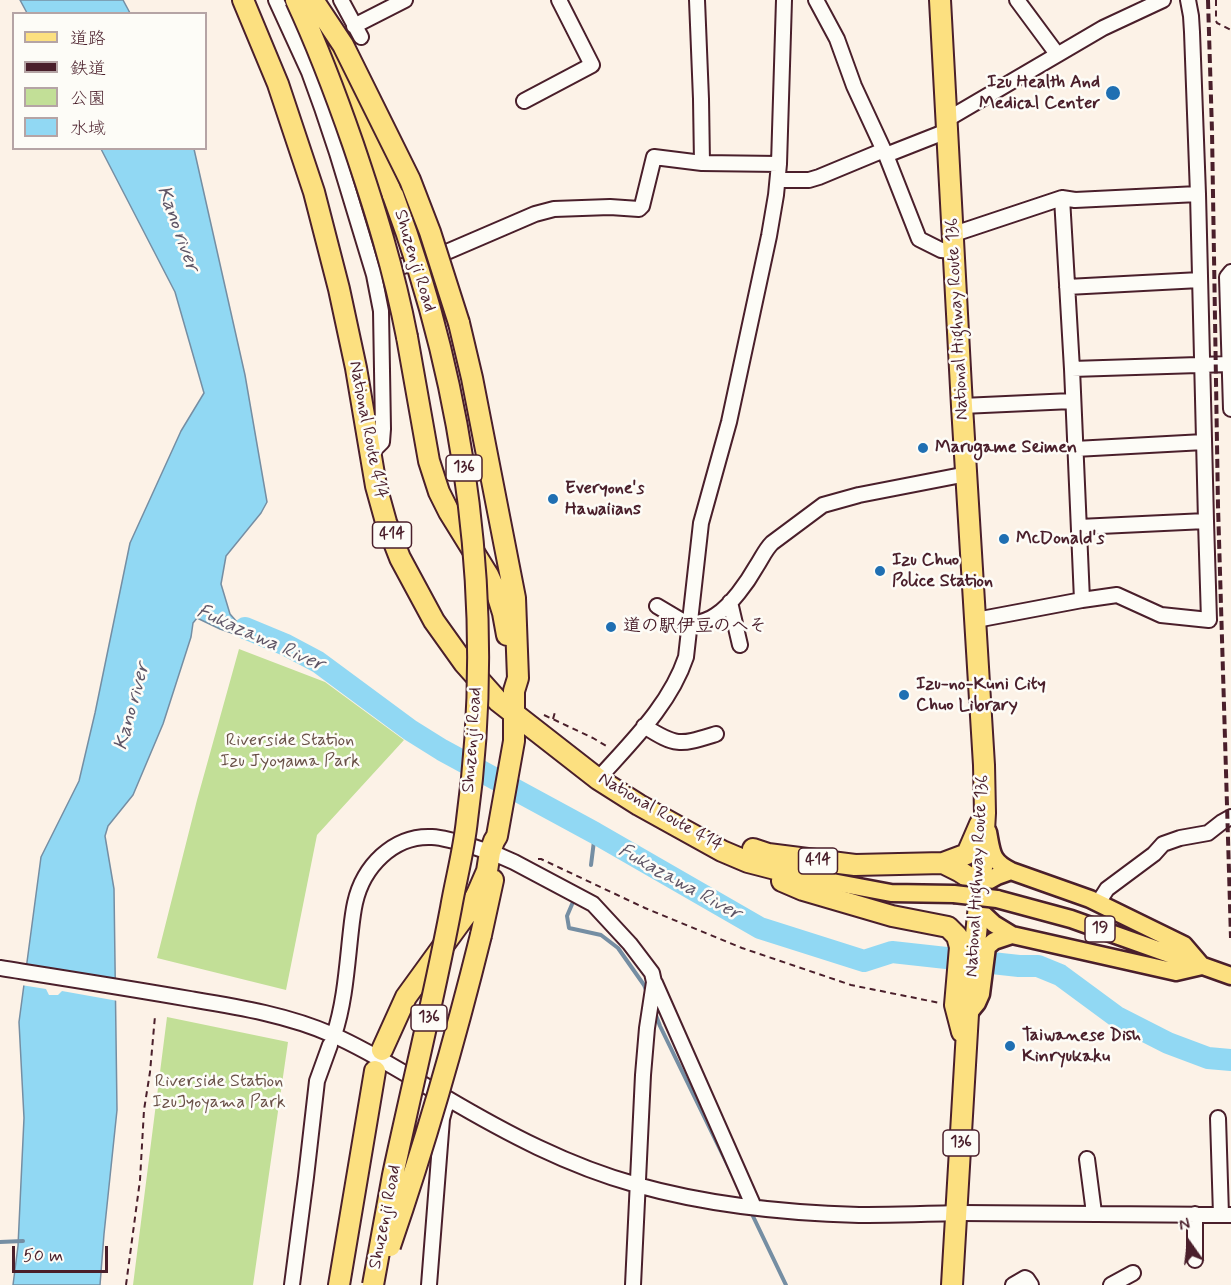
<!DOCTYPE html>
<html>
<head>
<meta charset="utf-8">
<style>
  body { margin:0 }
  #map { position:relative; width:1231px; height:1285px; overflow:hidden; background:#fcf2e7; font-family:Mynerve,"Klee One",sans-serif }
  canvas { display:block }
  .legend { position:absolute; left:12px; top:12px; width:195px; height:138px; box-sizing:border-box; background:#fdfcf7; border:2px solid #b5a4a5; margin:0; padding:8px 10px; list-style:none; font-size:18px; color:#4a1f2b }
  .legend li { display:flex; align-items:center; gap:12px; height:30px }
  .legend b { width:30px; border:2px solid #b5a4a5 }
  .north { position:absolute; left:1159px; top:1213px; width:60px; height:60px; -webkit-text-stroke:4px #fdfcf7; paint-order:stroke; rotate:346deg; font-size:16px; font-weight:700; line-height:24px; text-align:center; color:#4a1f2b }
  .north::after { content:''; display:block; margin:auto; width:21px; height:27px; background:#4a1f2b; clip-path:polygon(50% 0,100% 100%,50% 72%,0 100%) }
  .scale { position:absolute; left:12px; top:1246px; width:96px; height:27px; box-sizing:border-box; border:3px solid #4a1f2b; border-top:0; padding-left:8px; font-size:18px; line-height:21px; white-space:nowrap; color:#4a1f2b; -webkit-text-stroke:4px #fdfcf7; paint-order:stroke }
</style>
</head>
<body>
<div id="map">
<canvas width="1231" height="1285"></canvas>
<ul class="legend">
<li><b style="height:8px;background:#fce080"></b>道路</li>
<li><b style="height:8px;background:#4a1f2b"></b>鉄道</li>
<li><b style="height:16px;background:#c2df97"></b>公園</li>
<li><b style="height:16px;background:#91d8f3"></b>水域</li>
</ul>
<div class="north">N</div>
<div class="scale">50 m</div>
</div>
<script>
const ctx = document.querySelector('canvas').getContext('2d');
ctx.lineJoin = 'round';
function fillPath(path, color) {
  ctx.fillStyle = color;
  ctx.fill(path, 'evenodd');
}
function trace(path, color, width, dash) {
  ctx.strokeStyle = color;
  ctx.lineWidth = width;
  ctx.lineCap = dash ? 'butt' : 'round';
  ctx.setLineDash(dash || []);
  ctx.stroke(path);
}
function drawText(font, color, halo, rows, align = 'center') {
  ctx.font = font + ' Mynerve,"Klee One",sans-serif';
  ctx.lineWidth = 5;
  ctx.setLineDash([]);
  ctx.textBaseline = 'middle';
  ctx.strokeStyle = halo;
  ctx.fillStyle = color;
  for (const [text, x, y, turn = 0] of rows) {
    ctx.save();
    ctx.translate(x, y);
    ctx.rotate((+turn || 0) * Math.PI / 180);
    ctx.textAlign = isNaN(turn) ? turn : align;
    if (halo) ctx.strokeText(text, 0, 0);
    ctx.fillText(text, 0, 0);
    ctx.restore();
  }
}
fillPath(new Path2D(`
  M239 649 325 682 404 740 317 835 286 990 157 958 197 800Z
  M167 1017 288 1042 253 1285H133Z`), '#c2df97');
const water = new Path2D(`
  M20 0H123L130 13H27Z
  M101 149H194L245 375 267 502 261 513 226 556 221 584 230 614 237 622 273 634V647L220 629 197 618 193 623 191 637 163 724 133 795 108 826 105 836 114 889 117 1110 104 1234 100 1285H13L18 1246 24 1118 19 1022 41 857 79 781 95 713 130 543 181 431 204 393 175 292Z`);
fillPath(water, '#91d8f3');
trace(water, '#758ea3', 1.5);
fillPath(new Path2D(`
  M24 964 117 979 118 1001 62 991 58 995H49L46 989 21 985Z`), '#fcf2e7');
trace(new Path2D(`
  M591 865 595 833
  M573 902 567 916 569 928 601 935 618 948 644 985 648 995
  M654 1010 660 1026 732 1174
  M750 1210 786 1285
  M0 1242 23 1241`), '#758ea3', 4);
trace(new Path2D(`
  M245 628 286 645 318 662 410 730 442 750 595 833 760 928 864 961 892 952 1019 966H1038L1060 975 1117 1017 1168 1043 1208 1058 1231 1060`), '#91d8f3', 22);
const minor = new Path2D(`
  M276 0 309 72 322 108 337 153 374 275 381 311 383 429 382 442 371 453
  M341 0 361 37
  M697 0 701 99 702 163
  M816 0 837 39 854 86 886 155 919 239 941 250 954 251
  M1017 0 1057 54
  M354 26 405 0
  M524 101 592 65 559 0
  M946 120 1103 28 1163 0
  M886 155 947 131
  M778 180H809L819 177 884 150
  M954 234 1062 198 1075 200 1198 194
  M385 272 449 251 535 214 554 209 610 207 639 209 642 206 654 157 702 163 779 164
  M1231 272 1227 277 1231 409
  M1067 287 1200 280
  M1072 369 1230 364
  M962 406 1072 401
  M1075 449 1204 442
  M1079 527 1206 521 1198 194 1192 32 1191 16 1188 0
  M1082 600 1117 595 1161 615 1209 620 1206 521
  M730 602 740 645
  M657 606 689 625C699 623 708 621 716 615 731 605 747 583 756 567 762 558 765 550 772 543L823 505 859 495 967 474
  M976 620 1082 600 1072 369 1062 198
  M644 726C677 747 680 745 716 734
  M598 779C631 742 670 705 686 657L701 523 729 422 769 236 776 195 779 164 784 0
  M498 855 514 862 593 904 630 944 652 973 654 982 647 1028 643 1075 633 1285
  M1098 903 1107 889 1154 854 1163 844 1180 838 1208 833 1222 822 1231 817
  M0 968C63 978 127 988 190 999 238 1007 288 1015 333 1035 372 1052 408 1076 445 1097 506 1133 568 1166 637 1185 708 1205 785 1213 859 1215 893 1215 927 1214 962 1213 1051 1213 1141 1214 1231 1215
  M655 983 754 1207
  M334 1035C345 1002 347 965 351 930 352 921 353 912 355 903 363 867 393 835 432 837 451 838 472 847 490 852
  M1218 1118 1221 1215
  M1087 1159 1094 1213
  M1195 1260V1214
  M292 1285 306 1177 317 1081 330 1045
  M429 1285 442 1119 445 1108 449 1100
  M1013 1285 1025 1278 1027 1279 1031 1285
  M1111 1285 1133 1273`);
const major = new Path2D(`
  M988 832C992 853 991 861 1011 871
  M806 877 891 893 954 894
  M981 885 997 876 1011 871 1090 899 1184 945 1202 966
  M997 899 1071 919 1231 976
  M979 910 994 924 1012 935
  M968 1014 977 1003 981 994 987 947 994 941 1012 935 1176 972 1202 966`);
const highway = new Path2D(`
  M243 0 278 84 314 192 339 289 356 368 376 486 386 522 400 558 434 621 464 663 498 701 598 779 639 805 722 851 748 862 806 877
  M940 0 962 406 984 765 985 813 981 885 968 1014 952 1285
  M315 22C343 79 367 137 393 195
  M407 337 429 461 439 492 449 512 488 575 498 597 503 613 507 635
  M753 849 768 854 855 865 943 863 967 854 980 824
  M943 863 959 871 981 885
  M782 881 803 890 892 916 948 927 957 936 960 947 955 1005 962 1032
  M481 935 493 880
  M382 1050 406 997 467 913 477 894 487 871 490 852 494 841 497 836 514 741V691L518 678 515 598 472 378 459 323
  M339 1285 375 1071`);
trace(minor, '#4a1f2b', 18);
trace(major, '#4a1f2b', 21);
trace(highway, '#4a1f2b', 24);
trace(new Path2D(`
  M1216 0V21L1217 23 1231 30
  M544 715 593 738 608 747
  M553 719 555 712
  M538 859H541L645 908 742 948 851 985 940 1003
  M126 1285 140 1180 144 1110 150 1072 155 1016`), '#4a1f2b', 2, [6, 4.5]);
trace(minor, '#fdfcf7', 14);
trace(major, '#fce080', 16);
trace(highway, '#fce080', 20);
trace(new Path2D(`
  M1208 0 1212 131 1218 506 1231 938`), '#4a1f2b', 4, [9, 4.5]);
const majorBridge = new Path2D(`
  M954 894 997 899`);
const highwayBridge = new Path2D(`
  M296 0C318 47 336 95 353 144 375 209 394 270 407 337
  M313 0 343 45 410 180 430 232 459 323
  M390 1246C425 1144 455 1040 481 935
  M373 1285C380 1248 386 1212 393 1175 412 1086 434 998 451 908 456 879 464 850 467 820 496 611 467 393 393 195`);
trace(majorBridge, '#4a1f2b', 21, []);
trace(highwayBridge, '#4a1f2b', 24, []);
trace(majorBridge, '#fce080', 16);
trace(highwayBridge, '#fce080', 20);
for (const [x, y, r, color] of [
  [1113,93,8,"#1f6fb2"],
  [923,448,6,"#1f6fb2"],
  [553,499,6,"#1f6fb2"],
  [1004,539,6,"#1f6fb2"],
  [880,571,6,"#1f6fb2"],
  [611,627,6,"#1f6fb2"],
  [904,695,6,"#1f6fb2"],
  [1010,1046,6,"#1f6fb2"]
]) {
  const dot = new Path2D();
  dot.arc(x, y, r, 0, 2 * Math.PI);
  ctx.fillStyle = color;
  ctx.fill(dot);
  trace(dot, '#fdfcf7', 2);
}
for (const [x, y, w] of [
  [464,468,36],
  [392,535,39],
  [818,861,39],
  [1100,929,30],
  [429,1018,36],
  [961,1143,36]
]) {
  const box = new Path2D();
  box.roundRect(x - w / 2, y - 13, w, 26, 4.5);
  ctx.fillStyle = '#fdfcf7';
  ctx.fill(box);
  trace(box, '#4a1f2b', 1.5);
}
drawText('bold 16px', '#4a1f2b', null, [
  ["136",464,468],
  ["414",392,535],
  ["414",818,861],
  ["19",1100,929],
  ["136",429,1018],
  ["136",961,1143]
]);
drawText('bold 18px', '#4a1f2b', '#fdfcf7', [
  ["Izu Health And",1100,83,"right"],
  ["Medical Center",1100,104,"right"],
  ["Marugame Seimen",935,448],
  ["Everyone's",565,489],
  ["Hawaiians",565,510],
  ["McDonald's",1016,539],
  ["Izu Chuo",892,561],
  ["Police Station",892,582],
  ["道の駅伊豆のへそ",623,627],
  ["Izu-no-Kuni City",916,685],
  ["Chuo Library",916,706],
  ["Taiwanese Dish",1022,1036],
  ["Kinryukaku",1022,1057]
], 'left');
drawText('18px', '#4a1f2b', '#fdfcf7', [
  ["Shuzenji Road",414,261,73],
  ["National Highway Route 136",958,319,-93],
  ["National Route 414",367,430,79],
  ["Shuzenji Road",473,740,-86],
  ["National Route 414",660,813,30],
  ["National Highway Route 136",978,876,-87],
  ["Shuzenji Road",386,1217,-79]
]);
drawText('18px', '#684f46', '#fdfcf7', [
  ["Riverside Station",290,741],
  ["Izu Jyoyama Park",290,762],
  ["Riverside Station",219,1082],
  ["IzuJyoyama Park",219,1103]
]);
drawText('italic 20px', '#5f5667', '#fdfcf7', [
  ["Kano river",177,229,70],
  ["Fukazawa River",260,639,24],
  ["Kano river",133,707,-75],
  ["Fukazawa River",679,883,29]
]);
</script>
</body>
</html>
